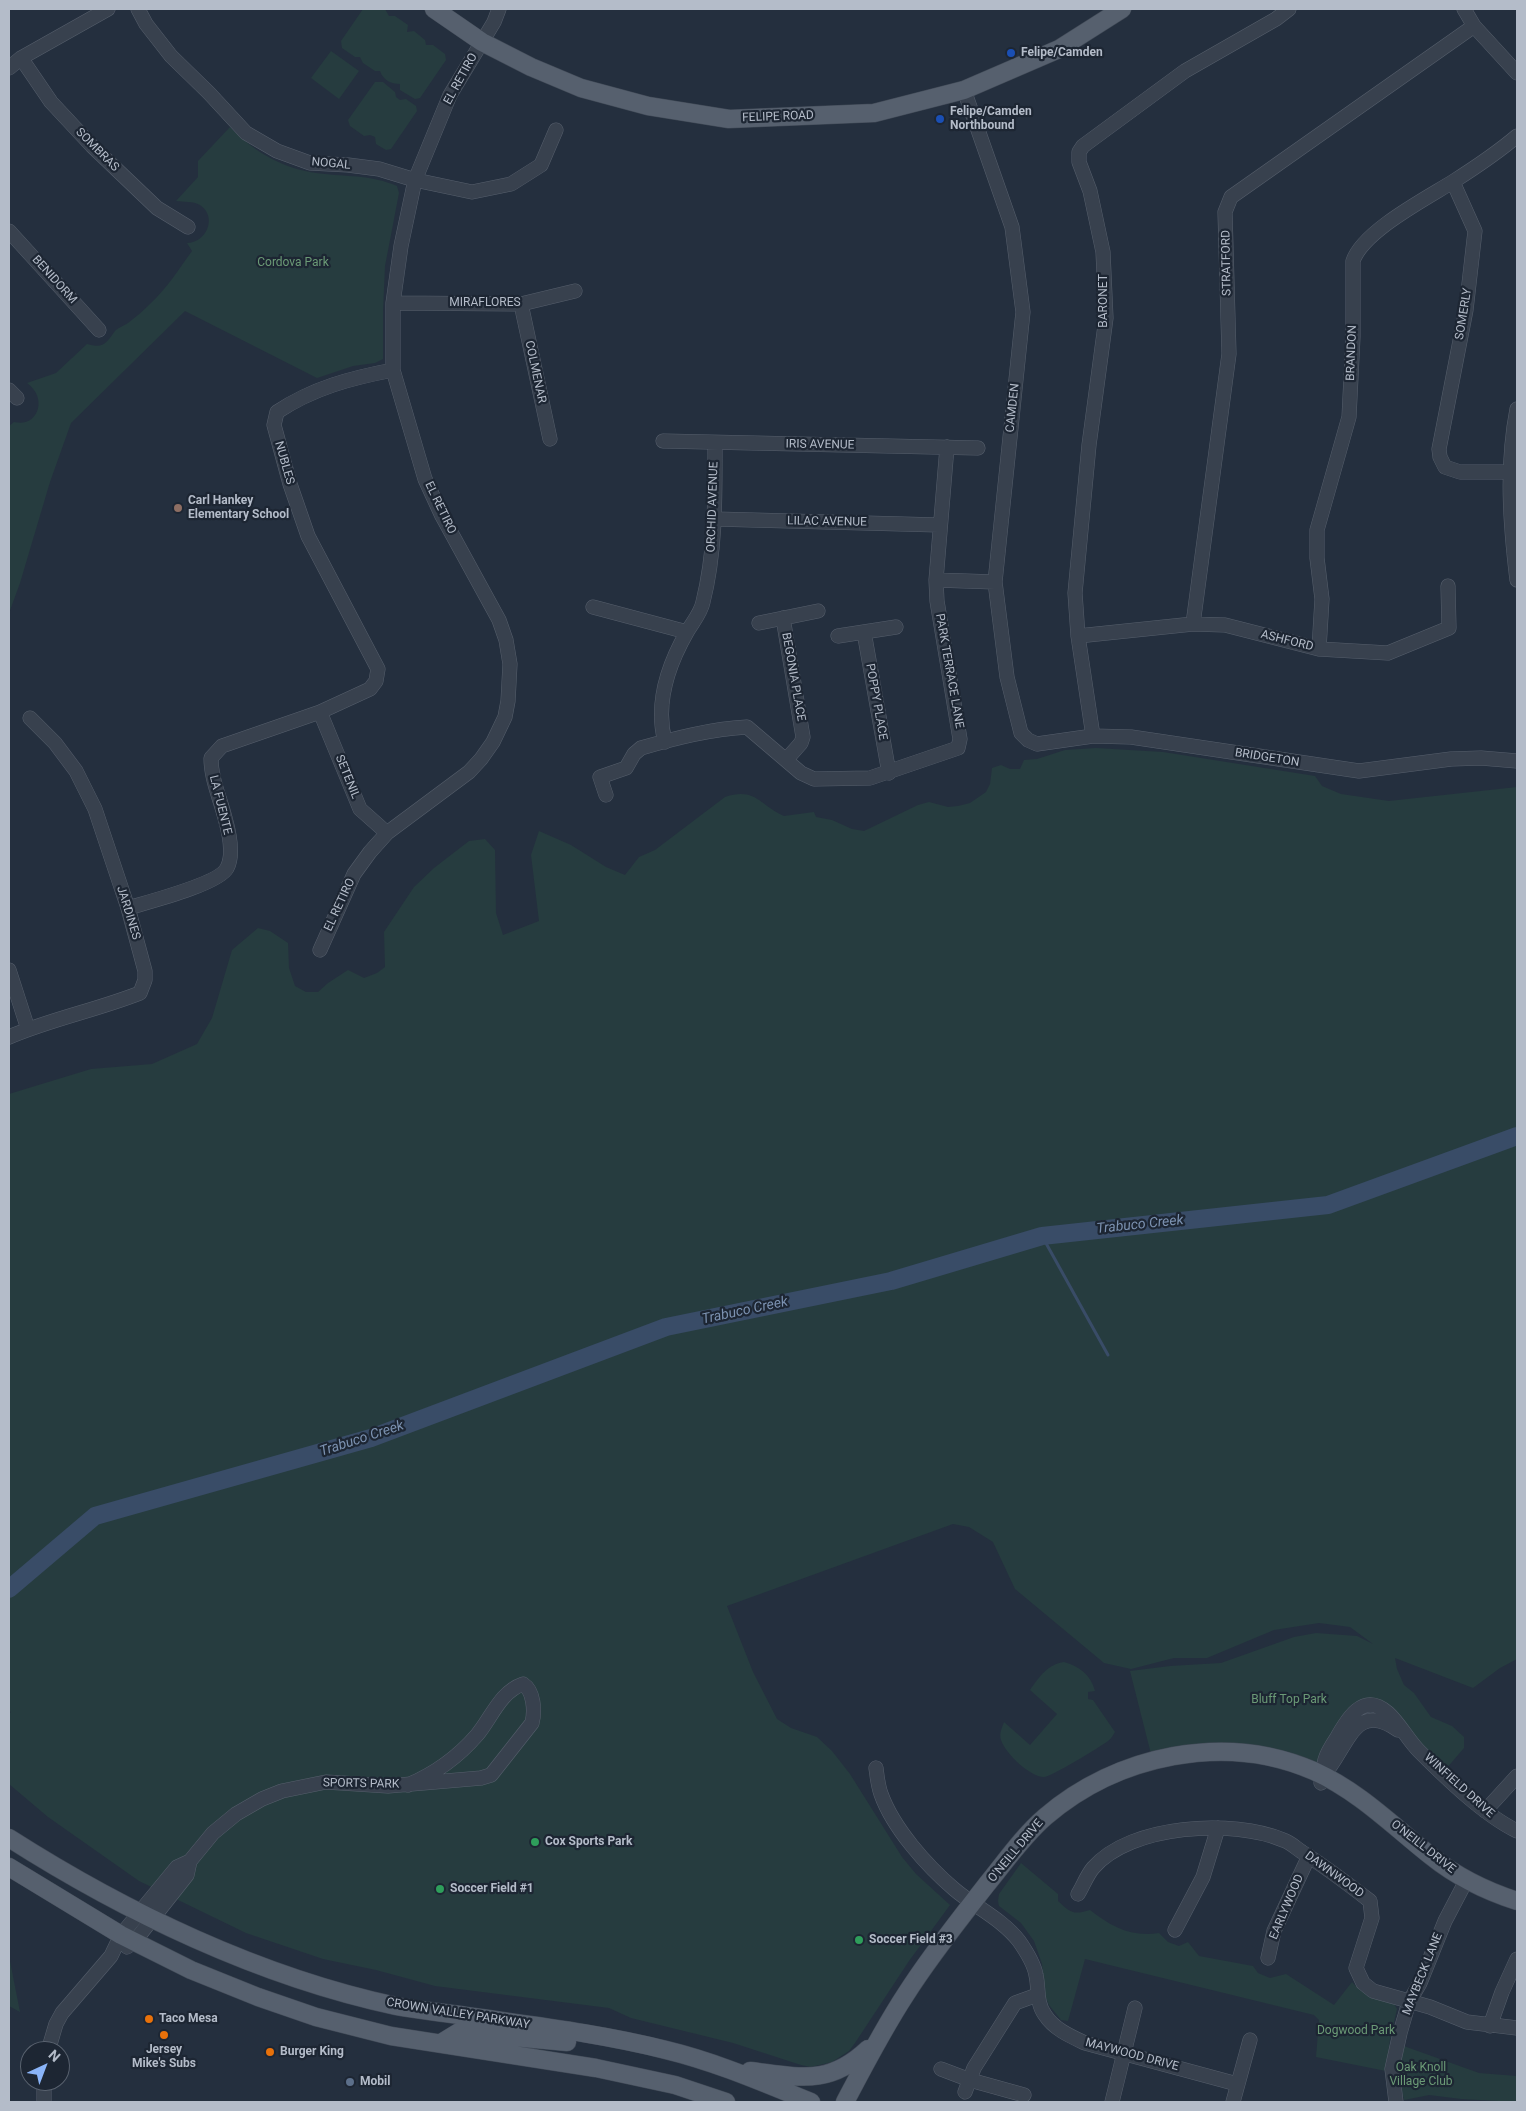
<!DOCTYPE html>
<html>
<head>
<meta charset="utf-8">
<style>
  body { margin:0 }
  #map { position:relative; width:1526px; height:2111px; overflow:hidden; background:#242f3e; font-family:Roboto,sans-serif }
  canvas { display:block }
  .frame { position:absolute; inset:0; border:10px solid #b4bcc9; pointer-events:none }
  .north { position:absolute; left:20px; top:2041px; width:50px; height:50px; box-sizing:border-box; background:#1d2633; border:1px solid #59626f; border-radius:50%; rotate:43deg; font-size:14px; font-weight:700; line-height:20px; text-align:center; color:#b4bcc9 }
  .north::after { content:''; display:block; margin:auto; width:18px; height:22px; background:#8ab4f8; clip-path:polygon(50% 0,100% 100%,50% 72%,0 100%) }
</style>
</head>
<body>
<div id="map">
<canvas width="1526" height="2111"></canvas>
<div class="frame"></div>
<div class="north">N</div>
</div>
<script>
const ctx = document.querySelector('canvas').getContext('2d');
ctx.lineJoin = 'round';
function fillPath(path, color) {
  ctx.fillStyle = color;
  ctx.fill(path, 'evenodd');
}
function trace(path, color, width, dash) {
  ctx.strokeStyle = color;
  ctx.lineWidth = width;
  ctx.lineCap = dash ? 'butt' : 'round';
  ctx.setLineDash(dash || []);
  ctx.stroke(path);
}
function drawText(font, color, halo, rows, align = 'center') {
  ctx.font = font + ' Roboto,sans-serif';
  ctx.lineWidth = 4.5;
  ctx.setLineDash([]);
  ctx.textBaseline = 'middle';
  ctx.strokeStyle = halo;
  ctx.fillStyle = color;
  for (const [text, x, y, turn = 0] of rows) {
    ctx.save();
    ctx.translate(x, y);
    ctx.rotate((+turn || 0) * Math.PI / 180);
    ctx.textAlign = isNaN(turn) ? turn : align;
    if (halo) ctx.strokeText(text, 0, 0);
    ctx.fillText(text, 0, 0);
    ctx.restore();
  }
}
fillPath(new Path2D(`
  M363 9H385L389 16H395L408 25 407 32 414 31 425 40 426 45H433L445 54 446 60 420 98 415 99 400 90V84C391 84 383 80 380 71H375L363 63 360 57H355L342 48 341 41Z
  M331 51 359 71 339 99 311 78Z
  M375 82H383L395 92 396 97 400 100 406 99 416 106 417 111 391 149 386 150 376 144 375 137 370 135 364 136 350 126 348 120Z
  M230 127C256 154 287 171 325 174 352 177 371 175 397 186L399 193 385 266 383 311V359L375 363 353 366 317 378 185 311 71 423 50 482 20 583 9 613V426L14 422C37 428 49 399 27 383L56 373 87 344C104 349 106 343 115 331 117 328 124 326 128 323 136 317 144 310 151 303 167 288 179 269 192 251L187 243C206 243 218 217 200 205 193 201 184 202 176 201L198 177V161Z
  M1096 748 1163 752 1315 776 1322 786 1341 794 1389 801 1517 787V1659L1500 1668 1473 1688 1395 1658 1397 1669 1404 1685 1414 1693 1431 1717 1452 1726 1464 1737V1748L1446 1769C1434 1757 1420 1745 1409 1732 1396 1716 1393 1700 1369 1699L1317 1765 1151 1754 1130 1671 1170 1666 1221 1663 1294 1637 1316 1633 1357 1636 1373 1644 1350 1627 1319 1623 1274 1630 1207 1658H1174L1131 1669 1104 1663 1015 1589 993 1542 969 1527 953 1524 727 1606 753 1672 777 1719 791 1728 817 1737 832 1751 850 1774 902 1857 916 1874 950 1905 909 1961 855 2043 849 2051 832 2062 811 2067 801 2065 733 2043 631 2018 609 2008 435 1986 376 1970 323 1959 246 1933 139 1881 48 1817 9 1784V1714L11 1712 9 1711V1094L91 1069 152 1064 197 1044 212 1018 232 950 258 928 270 931 288 943 289 968 295 986 306 992H318L328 983 348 970 364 978 377 973 385 967 384 932 414 887 434 868 469 841 485 839 495 850 496 913 503 935 539 921 531 855 539 831 571 845 606 867 625 875 639 857 655 850 725 797C756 787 759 805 784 816L814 812 816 817 832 820 852 829 864 831 918 805 929 802 948 807 958 806 970 803 986 792 990 784 992 768 1001 765 1010 769H1020L1024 760 1037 759 1065 750Z
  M1064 1662C1079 1666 1091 1675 1095 1691L1088 1692V1699L1093 1700 1115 1732C1113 1735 1111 1739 1108 1741 1100 1747 1051 1777 1044 1777 1030 1777 1005 1753 1001 1740 999 1733 1002 1728 1004 1722L1030 1745 1057 1714 1030 1690C1039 1677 1048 1664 1064 1662Z
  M1021 1863 1058 1894V1901C1071 1913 1073 1915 1090 1910 1112 1927 1130 1937 1159 1933L1168 1942 1179 1946 1188 1942 1199 1956 1253 1966 1258 1973 1270 1978 1286 1974 1334 2005 1352 1982C1363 1995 1375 1997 1392 2000L1397 2009 1390 2039 1386 2071 1316 2057 1319 2020 1314 2015 1085 1959 1068 2021 1061 2020 1049 2005 1045 1996 1042 1964 1034 1941 1021 1923 999 1906 998 1901 999 1894Z
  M9 1956 20 2012 9 2006Z
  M1401 2045 1479 2073 1517 2076V2102L1461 2099 1429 2095 1404 2100 1400 2080Z`), '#263c3f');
trace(new Path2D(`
  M1042 1236 1108 1355`), '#394c67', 3);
trace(new Path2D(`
  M9 1589 95 1516 371 1438 666 1327 891 1281 1042 1236 1328 1205 1517 1136`), '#394c67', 18);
const minor = new Path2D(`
  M138 9 146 24 171 56 209 93 246 133 277 151 310 163 348 165 379 169 415 180 472 192 511 184 541 165 556 130
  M1464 9 1474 26 1517 73
  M21 58 51 102 92 146 157 208 188 227
  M9 68 21 58 108 9
  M964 90 1012 227 1023 312 995 582 1007 677 1021 733 1028 740 1037 744 1093 736 1131 737 1359 771 1451 759 1481 758 1517 761
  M1453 182 1475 231 1466 310 1439 449 1440 457 1445 467 1460 472H1509
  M9 231 99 330
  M393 303 521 304 575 291
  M521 304 550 439
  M9 390 17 398
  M1517 409C1506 466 1510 523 1517 580
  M663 441 978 448
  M715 519 939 525
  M936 580 995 582
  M593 607 687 632
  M783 618 803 737 801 743 786 760
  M759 623 818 611
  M1193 624 1229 354 1225 212 1231 197 1474 26
  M864 632 889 773
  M838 636 896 627
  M1078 636 1193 624 1225 625 1319 649 1388 653 1449 628 1448 586
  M1319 649 1322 599 1317 558V530L1349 417 1353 337V261C1363 231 1427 198 1454 181 1476 167 1497 153 1517 136
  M320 712 360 809 387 833
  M1093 736 1078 636 1075 593 1089 445 1106 318 1103 252 1090 191 1079 162V152L1083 146 1185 71 1276 19 1289 9
  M665 742C655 704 668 665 687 632 692 623 701 613 703 602 716 550 715 497 715 443
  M606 795 600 777 626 768 634 754 641 748C676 738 711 729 747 727L801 773 814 779 870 778 958 748 960 739 937 601 936 580 947 447
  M128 908C148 902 219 884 227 868 234 855 229 832 225 818 220 798 211 779 211 758L222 746 320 712 370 689 376 681 378 669 308 536 290 484 274 425 277 412C313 388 351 378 393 370
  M320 950 354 874 370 852 387 833 469 772 481 759 493 742 505 717 508 701 510 664 506 640 499 620 442 516 425 479 393 370V303L401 246 415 180 450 95 494 22 499 9
  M9 970 28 1029
  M9 1037C51 1019 97 1010 140 993L145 980V971L128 908 95 809 76 771 55 743 30 718
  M876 1768C877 1776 878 1786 881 1794 893 1828 927 1866 954 1889 975 1907 1002 1919 1019 1941 1026 1951 1034 1963 1036 1975 1039 1988 1036 2003 1045 2015 1054 2029 1070 2036 1085 2043L1237 2084
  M1323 1776C1348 1748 1354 1699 1398 1730
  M1321 1783C1324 1775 1323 1767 1325 1760 1327 1753 1332 1745 1336 1739 1347 1719 1363 1691 1388 1713 1400 1724 1408 1740 1419 1751 1446 1778 1484 1815 1517 1831
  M1485 1811 1517 1776
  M1078 1894C1083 1886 1087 1875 1093 1868 1131 1824 1233 1819 1283 1840 1290 1842 1296 1848 1302 1852 1326 1867 1348 1884 1370 1901L1372 1918 1356 1968 1363 1983 1373 1991 1430 2007 1467 2022 1517 2028
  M1175 1930 1203 1877 1218 1828
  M127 1947 134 1942 187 1875 190 1861
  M1268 1958 1274 1931 1309 1856
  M1490 2026 1502 1992 1517 1959
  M48 2051 56 2024 62 2013 111 1956 121 1935 177 1867 190 1861 213 1833 236 1814 262 1799 282 1791 326 1782 388 1786 481 1778 491 1775 532 1723C535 1711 534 1691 523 1684 500 1692 492 1717 477 1735 458 1757 434 1774 408 1785
  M941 2069 970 2080 1024 2095
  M44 2081V2102
  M965 2092 974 2068 1015 2003 1037 1995
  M1112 2102 1135 2008
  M1233 2102 1250 2040
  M1396 2102 1392 2069 1400 2033 1409 2002 1420 1983 1445 1921 1467 1879`);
const major = new Path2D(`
  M434 9 482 42 531 67 581 88 648 106 729 119 874 113 964 90 1059 49 1122 9
  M9 1838C125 1912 260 1977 396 2006 417 2010 438 2012 460 2015 528 2025 599 2033 666 2050 716 2062 764 2083 811 2102
  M9 1867 121 1935 191 1970 258 1997 316 2017 391 2036 596 2068 675 2085 726 2102
  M441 2043 459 2032 567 2042
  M750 2071C800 2077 829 2086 868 2049
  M845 2102C864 2066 883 2029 906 1994 930 1956 959 1920 987 1884 1005 1862 1023 1836 1045 1817 1117 1755 1225 1732 1314 1771 1360 1792 1393 1826 1431 1856 1457 1877 1486 1891 1517 1901`);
trace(minor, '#565f6c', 15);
trace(major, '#414a57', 19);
trace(minor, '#38414e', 14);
trace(major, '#56606e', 18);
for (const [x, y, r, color] of [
  [1011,53,5,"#1a4fb4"],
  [940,119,5,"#1a4fb4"],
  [178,508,5,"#8d6e63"],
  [535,1842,5,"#2e9e5b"],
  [440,1889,5,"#2e9e5b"],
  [859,1940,5,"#2e9e5b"],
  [149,2019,5,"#e8710a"],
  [164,2035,5,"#e8710a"],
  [270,2052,5,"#e8710a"],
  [350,2082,5,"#5c6f8a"]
]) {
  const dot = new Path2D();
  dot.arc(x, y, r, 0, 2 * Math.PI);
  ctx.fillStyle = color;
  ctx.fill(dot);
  trace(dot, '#1d2633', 2);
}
drawText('bold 12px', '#b4bcc9', '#1d2633', [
  ["Felipe/Camden",1021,53],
  ["Felipe/Camden",950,112],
  ["Northbound",950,126],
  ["Carl Hankey",188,501],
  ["Elementary School",188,515],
  ["Cox Sports Park",545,1842],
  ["Soccer Field #1",450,1889],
  ["Soccer Field #3",869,1940],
  ["Taco Mesa",159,2019],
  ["Jersey",164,2050,"center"],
  ["Mike's Subs",164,2064,"center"],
  ["Burger King",280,2052],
  ["Mobil",360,2082]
], 'left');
drawText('12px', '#b4bcc9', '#1d2633', [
  ["EL RETIRO",461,79,-61],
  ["FELIPE ROAD",778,117,-2],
  ["SOMBRAS",97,150,45],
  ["NOGAL",331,164,5],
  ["STRATFORD",1227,263,-91],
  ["BENIDORM",54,280,48],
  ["BARONET",1104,301,-90],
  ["MIRAFLORES",485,303],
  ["SOMERLY",1464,314,-81],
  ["BRANDON",1352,353,-88],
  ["COLMENAR",535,372,78],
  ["CAMDEN",1013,408,-84],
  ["IRIS AVENUE",820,445,1],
  ["NUBLES",284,463,74],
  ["ORCHID AVENUE",713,507,-88],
  ["EL RETIRO",440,508,64],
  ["LILAC AVENUE",827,522,1],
  ["ASHFORD",1287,641,14],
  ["PARK TERRACE LANE",949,671,80],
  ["BEGONIA PLACE",793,677,80],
  ["POPPY PLACE",876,702,80],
  ["BRIDGETON",1267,758,9],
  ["SETENIL",347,777,68],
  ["LA FUENTE",220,805,76],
  ["EL RETIRO",340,905,-65],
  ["JARDINES",128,913,73],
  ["SPORTS PARK",361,1784,1],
  ["WINFIELD DRIVE",1459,1786,42],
  ["O'NEILL DRIVE",1423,1847,38],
  ["O'NEILL DRIVE",1016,1851,-50],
  ["DAWNWOOD",1334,1875,36],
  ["EARLYWOOD",1287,1907,-67],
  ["MAYBECK LANE",1423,1974,-68],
  ["CROWN VALLEY PARKWAY",458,2014,9],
  ["MAYWOOD DRIVE",1132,2055,15]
]);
drawText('12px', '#6b9a76', '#1d2633', [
  ["Cordova Park",293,263],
  ["Bluff Top Park",1289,1700],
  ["Dogwood Park",1356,2031],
  ["Oak Knoll",1421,2068],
  ["Village Club",1421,2082]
]);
drawText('italic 14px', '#7c92b1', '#1d2633', [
  ["Trabuco Creek",1140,1225,-6],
  ["Trabuco Creek",745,1311,-12],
  ["Trabuco Creek",362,1439,-18]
]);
</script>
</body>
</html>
